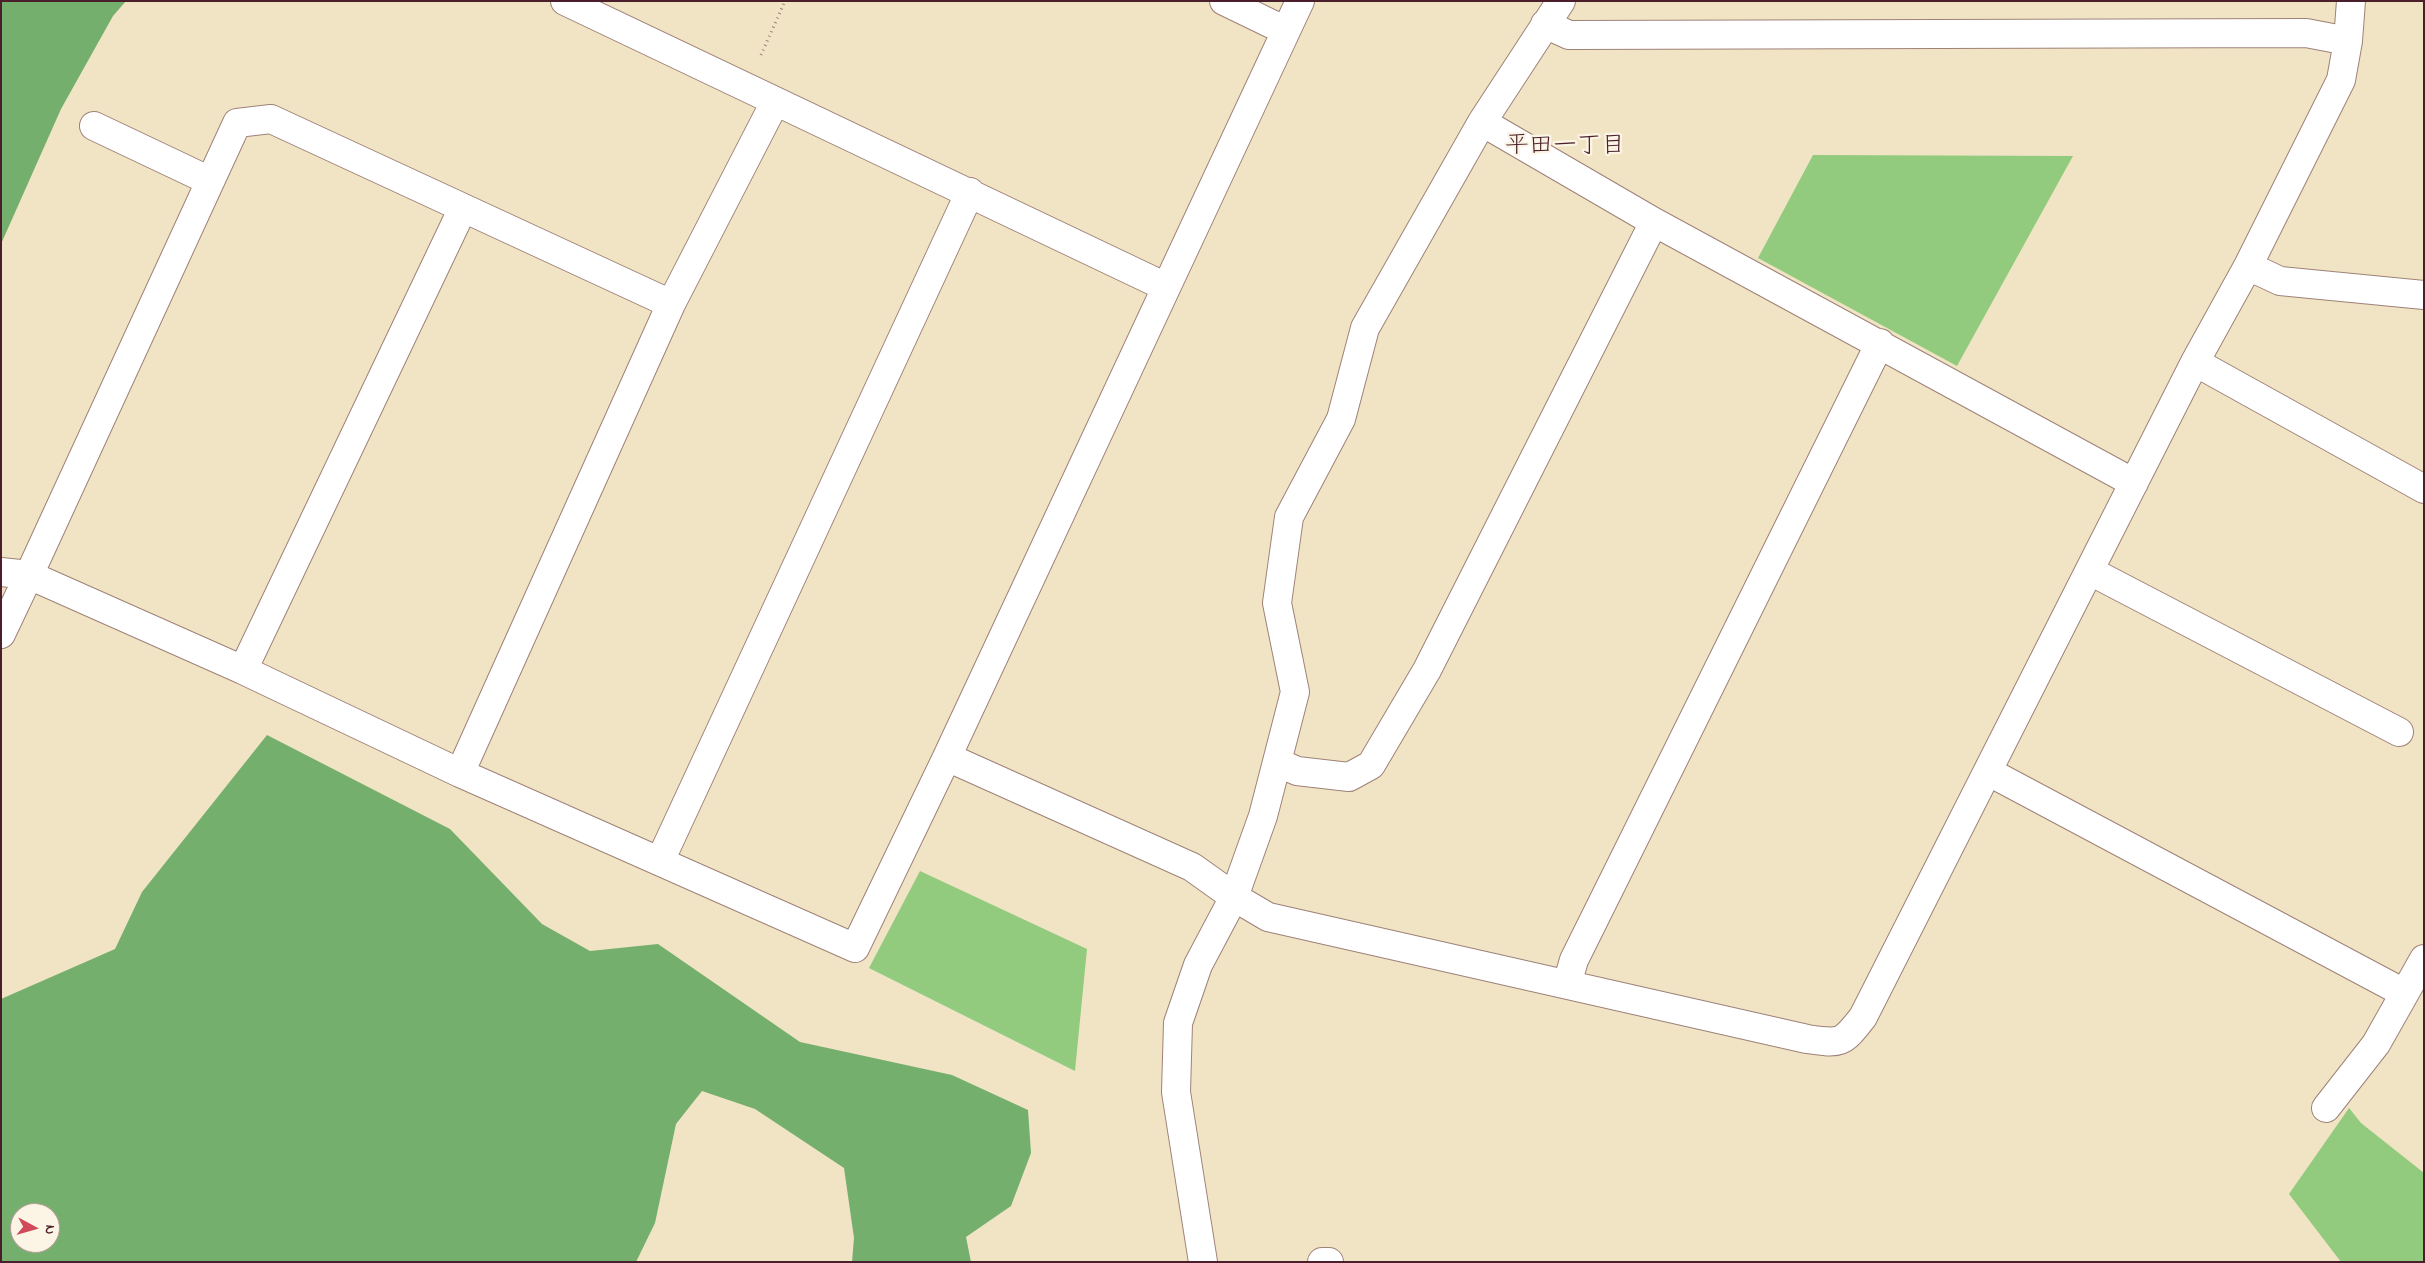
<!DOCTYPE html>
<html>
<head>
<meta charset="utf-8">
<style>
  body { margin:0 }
  #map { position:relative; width:2425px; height:1263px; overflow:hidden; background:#f1e4c5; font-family:"Indie Flower",sans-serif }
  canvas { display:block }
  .frame { position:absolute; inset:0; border:2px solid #4a1f2b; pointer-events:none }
  .north { position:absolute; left:10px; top:1203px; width:50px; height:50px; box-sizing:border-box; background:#fcf5e5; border:1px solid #b59f9b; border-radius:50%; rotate:96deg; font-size:14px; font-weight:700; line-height:20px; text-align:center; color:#4a1f2b }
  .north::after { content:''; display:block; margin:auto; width:18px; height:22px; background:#d1495b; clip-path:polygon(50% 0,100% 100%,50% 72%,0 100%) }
</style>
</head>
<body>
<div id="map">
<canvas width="2425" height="1263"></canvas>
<div class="frame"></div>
<div class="north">N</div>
</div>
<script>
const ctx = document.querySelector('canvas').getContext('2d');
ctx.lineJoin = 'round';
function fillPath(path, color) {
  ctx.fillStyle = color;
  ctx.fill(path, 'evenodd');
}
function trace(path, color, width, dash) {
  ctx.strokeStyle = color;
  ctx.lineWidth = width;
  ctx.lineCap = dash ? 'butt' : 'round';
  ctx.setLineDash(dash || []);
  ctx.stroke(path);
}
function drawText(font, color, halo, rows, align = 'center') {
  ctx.font = font + ' "Indie Flower","Klee One",sans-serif';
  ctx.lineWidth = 4.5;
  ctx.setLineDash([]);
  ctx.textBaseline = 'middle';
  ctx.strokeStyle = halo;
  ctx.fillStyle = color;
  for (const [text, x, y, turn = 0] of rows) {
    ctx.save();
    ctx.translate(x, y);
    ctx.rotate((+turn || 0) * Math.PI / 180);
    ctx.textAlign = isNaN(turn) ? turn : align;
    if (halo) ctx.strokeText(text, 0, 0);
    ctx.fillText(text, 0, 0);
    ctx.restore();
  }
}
fillPath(new Path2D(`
  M1813 155 2073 156 1957 366 1758 258Z
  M920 871 1087 949 1075 1071 869 968Z
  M2349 1108 2361 1123 2424 1173V1262H2341L2289 1194Z`), '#92cb7e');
fillPath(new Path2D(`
  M1 1H126L113 16 61 109 1 244Z
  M267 735 450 829 542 924 590 951 658 944 800 1042 952 1075 1028 1110 1031 1153 1011 1206 966 1237 971 1262H852L854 1238 844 1168 755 1109 702 1091 676 1124 655 1223 636 1262H1V999L115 949 142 892ZM20 1213H50V1243H20Z`), '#75af6d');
const minor = new Path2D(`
  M565 1 1166 287
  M1224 1 1286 31
  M1545 24 1569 35 2306 33 2348 41
  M1482 122 1654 222 2134 483
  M94 126 210 181
  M2248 266 2280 281 2424 295
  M671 304 271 119 237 123 29 575 243 670 460 773 855 948 947 757 1300 1
  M2195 362 2424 489
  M2090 571 2399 732
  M1 572 29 575 1 634
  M243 670 463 208
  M947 757 1192 867 1234 897 1268 917 1807 1039C1841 1044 1842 1044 1863 1017L2195 362 2248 266 2341 80 2348 41 2351 1
  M1277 762 1297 771 1349 777 1371 765 1427 670 1654 222
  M1989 772 2404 993
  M460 773 671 304 775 102
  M660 861 970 192
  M1567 984 1574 960 1880 343
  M2326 1108 2376 1044 2424 959
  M1203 1262 1176 1092 1178 1023 1198 965 1234 897 1263 816 1295 692 1277 603 1289 517 1341 419 1365 328 1482 122 1561 1
  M1322 1262H1329`);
trace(minor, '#9e8278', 30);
trace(new Path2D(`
  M761 55 785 1`), '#9e8278', 3, [1, 4]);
trace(minor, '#fff', 28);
drawText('24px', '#4a1f2b', '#fcf5e5', [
  ["平田一丁目",1565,148]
]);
</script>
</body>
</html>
